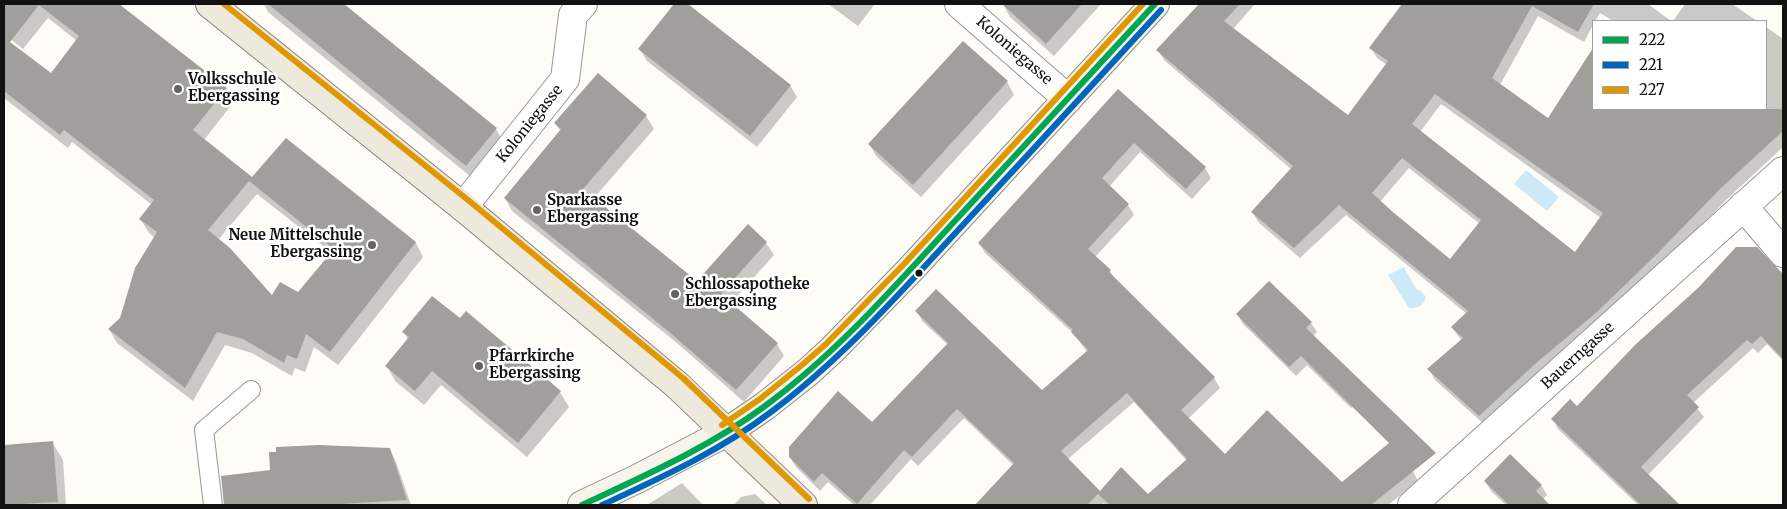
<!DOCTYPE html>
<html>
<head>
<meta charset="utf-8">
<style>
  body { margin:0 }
  #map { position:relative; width:1787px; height:509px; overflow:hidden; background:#fdfcf7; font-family:Merriweather,serif }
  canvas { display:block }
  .frame { position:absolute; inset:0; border:5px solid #111; pointer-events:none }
  .legend { position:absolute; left:1592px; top:20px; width:175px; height:90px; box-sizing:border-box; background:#fff; border:1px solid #a0a0a0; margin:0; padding:6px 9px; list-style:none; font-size:15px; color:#111 }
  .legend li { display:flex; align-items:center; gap:10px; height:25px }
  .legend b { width:25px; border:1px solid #a0a0a0 }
</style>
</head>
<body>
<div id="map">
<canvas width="1787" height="509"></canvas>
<div class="frame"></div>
<ul class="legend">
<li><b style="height:6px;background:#00a651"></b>222</li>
<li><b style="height:6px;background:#0065bd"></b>221</li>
<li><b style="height:6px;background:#e09702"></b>227</li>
</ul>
</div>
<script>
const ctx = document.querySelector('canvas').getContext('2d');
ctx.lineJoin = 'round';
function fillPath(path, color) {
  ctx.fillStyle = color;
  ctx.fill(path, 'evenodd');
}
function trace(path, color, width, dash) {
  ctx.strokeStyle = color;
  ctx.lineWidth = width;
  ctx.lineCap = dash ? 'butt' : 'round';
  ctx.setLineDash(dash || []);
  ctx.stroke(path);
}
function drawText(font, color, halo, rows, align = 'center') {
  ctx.font = font + ' Merriweather,serif';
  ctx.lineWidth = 5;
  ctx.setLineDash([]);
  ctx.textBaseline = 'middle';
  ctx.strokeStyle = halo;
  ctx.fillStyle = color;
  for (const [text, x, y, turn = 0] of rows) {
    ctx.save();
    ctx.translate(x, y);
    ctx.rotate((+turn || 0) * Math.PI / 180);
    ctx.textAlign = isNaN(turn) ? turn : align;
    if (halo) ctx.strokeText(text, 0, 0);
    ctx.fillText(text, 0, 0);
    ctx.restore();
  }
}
fillPath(new Path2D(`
  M1526 170 1559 197 1547 211 1514 184Z
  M1404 267 1416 289 1421 291 1426 297C1423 307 1418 308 1409 308L1388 275Z`), '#cde8f7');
fillPath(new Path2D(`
  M4 4H117L226 89 233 103 204 140 252 179 286 140 416 243 423 257 338 365 314 347 305 372 295 368 292 376 252 353 225 345 193 401 117 343 109 329 121 318 155 238 149 233 141 220 152 205 72 142 68 148 4 98V70L19 50 51 75 77 41 48 18 23 49 4 34ZM257 194 332 253 299 294 272 297 218 240Z
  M264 4H343L496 129 505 145 476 181 268 12Z
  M676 4H686L790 85 797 97 757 147 647 61 640 49Z
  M828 4H875L858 26Z
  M1003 4H1101L1054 56 1010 17Z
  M1202 4H1255L1233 29 1348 116 1387 65 1377 58 1371 48 1403 4H1648L1671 21H1613L1600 13 1595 21H1593V25L1584 42 1538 16 1500 85 1549 120 1581 69 1593 77V109H1766V27L1783 39V147L1727 199 1662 265 1486 426 1435 380 1429 369 1462 341 1452 328 1467 314 1346 215 1300 258 1259 223 1253 213 1292 170 1164 60 1158 50ZM1441 104 1601 218 1575 254 1420 132ZM1409 168 1480 224 1450 260 1380 202Z
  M1685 4H1732L1757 21H1673Z
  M598 74 646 116 654 129 593 199 697 282 748 226 766 243 774 255 730 304 777 344 784 356 744 402 677 343 512 211 505 198 561 132 555 123Z
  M1007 82 1014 95 921 197 877 157 869 144Z
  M1118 90 1205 168 1211 178 1192 199 1140 152 1109 187 1128 205 1134 215 1095 257 1110 271 1115 279 1214 378 1220 388 1188 419 1225 456 1342 483 1413 471 1418 481 1388 505H1106L1104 503 1102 505H977L1013 465 964 418 918 466 911 459 870 505H854L828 482 820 491 796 467 790 457 872 424 948 345 922 321 917 311 1042 392 1087 352 1074 334 985 253 979 243ZM1134 402 1187 461 1148 496 1100 493 1068 459Z
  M1777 269 1783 276V361L1767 344 1758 353 1753 348 1693 403 1704 417 1647 476 1672 500 1675 505H1638L1558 429 1553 419 1577 408Z
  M466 313 560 392 569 407 527 457 441 385 424 405 395 381 387 366 408 340 404 332 460 320Z
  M1237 314 1311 323 1317 332 1313 336 1367 392 1351 408 1307 365 1296 376 1243 324Z
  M52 442 63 460 66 505H4V446Z
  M389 449 396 462 411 505H226L222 477 271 471Z
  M1485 481 1541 485 1547 495 1543 499 1548 505H1506L1491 491Z
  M682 483 703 505H647Z
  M755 494 767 505H734L741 497Z`), '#0003');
fillPath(new Path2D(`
  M4 4H119L227 88 193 130 252 177 286 138 416 242 330 352 306 334 297 359 287 355 284 363 243 339 217 332 185 388 108 329 120 318 135 268 157 232 139 219 154 200 64 130 60 135 4 91ZM39 5 79 36 51 73 10 42ZM249 181 334 249 298 292 280 282 272 295 230 248 208 230Z
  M268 4H344L497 128 466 166Z
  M674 4H688L791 85 750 136 638 49Z
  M1002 4H1082L1046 44Z
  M1199 4H1240L1224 21 1348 115 1388 61 1369 48 1402 4H1594L1578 32 1532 6 1492 78 1548 118 1593 48V109H1783V131L1721 188 1657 254 1597 312 1535 364 1479 416 1427 369 1463 338 1451 327 1468 311 1339 205 1294 248 1251 212 1293 166 1156 50ZM1435 94 1603 213 1575 252 1412 124ZM1402 158 1481 220 1450 259 1394 213 1372 193Z
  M963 41 1008 81 913 185 868 144Z
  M598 73 647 115 583 189 697 281 748 224 767 242 721 294 778 343 736 390 668 331 504 198 561 129 554 123Z
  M1118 89 1206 167 1186 189 1134 143 1102 178 1129 204 1088 249 1111 270 1109 272 1215 377 1181 410 1225 454 1267 410 1342 482 1389 443 1301 356 1289 367 1236 314 1269 281 1312 322 1306 328 1436 453 1371 505H1110L1098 494 1087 505H975L1014 463 957 409 912 457 904 450 857 504 822 473 814 482 789 457V447L838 391 872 422 948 343 915 311 936 289 1042 390 1088 350 1071 332 1073 330 978 243ZM1127 393 1187 459 1148 494 1121 467 1100 491 1061 451Z
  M1736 247H1757L1783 274V359L1761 336 1752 344 1747 340 1687 395 1699 407 1641 467 1680 505H1641L1551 419 1570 399 1577 406 1635 345 1698 288Z
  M432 296 460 318 466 311 561 391 518 443 432 371 415 391 385 366 409 337 402 332Z
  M53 441 58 502 4 505V445Z
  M319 445 390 448 407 500 324 505H224L221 476 270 470 269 452H276V447Z
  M1510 454 1542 485 1536 491 1550 505H1509L1484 481Z`), '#a19f9c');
const service = new Path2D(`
  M213 505 204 430 251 390`);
const minor = new Path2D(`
  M959 4 1068 99
  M1743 206 1783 253
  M463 207 565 79 573 15 583 4
  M1412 505 1783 171`);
const secondary = new Path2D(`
  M582 505 637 479 727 432 765 406 808 372 832 350 910 270 1155 4`);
const primary = new Path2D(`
  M210 4 463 207 677 385 803 505`);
trace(service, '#979795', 20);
trace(minor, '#979795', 30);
trace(secondary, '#8e8d8b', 30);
trace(primary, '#858482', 30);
trace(service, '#fffffe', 18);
trace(minor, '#fffffe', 28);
trace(secondary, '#f6f4eb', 28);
trace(primary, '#ede9dc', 28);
trace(new Path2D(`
  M582 505C644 476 710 447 765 406 836 354 894 287 953 223 1021 150 1088 77 1155 4`), '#00a651', 6);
trace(new Path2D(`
  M602 505C660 478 720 451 771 412 842 359 901 292 961 227 1028 155 1095 82 1161 10`), '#0065bd', 6);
trace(new Path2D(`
  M224 4 468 200 683 378 809 499
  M722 425 760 399 802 365 826 344 904 264 1143 4`), '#e09702', 6);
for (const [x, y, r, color] of [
  [178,89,5,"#646362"],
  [537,210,5,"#646362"],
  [372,245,5,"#646362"],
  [919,273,4.5,"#111"],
  [675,294,5,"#646362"],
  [479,366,5,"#646362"]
]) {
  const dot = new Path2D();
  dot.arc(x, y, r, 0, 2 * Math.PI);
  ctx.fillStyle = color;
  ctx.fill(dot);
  trace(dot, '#fff', 2);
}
drawText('15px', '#111', '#fff', [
  ["Koloniegasse",1014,51,41],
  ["Koloniegasse",530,124,-51],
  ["Bauerngasse",1578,356,-42]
]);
drawText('bold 15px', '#111', '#fff', [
  ["Volksschule",188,80],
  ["Ebergassing",188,97],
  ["Sparkasse",547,201],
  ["Ebergassing",547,218],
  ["Neue Mittelschule",362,236,"right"],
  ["Ebergassing",362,253,"right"],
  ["Schlossapotheke",685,285],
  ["Ebergassing",685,302],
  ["Pfarrkirche",489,357],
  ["Ebergassing",489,374]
], 'left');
</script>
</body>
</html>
